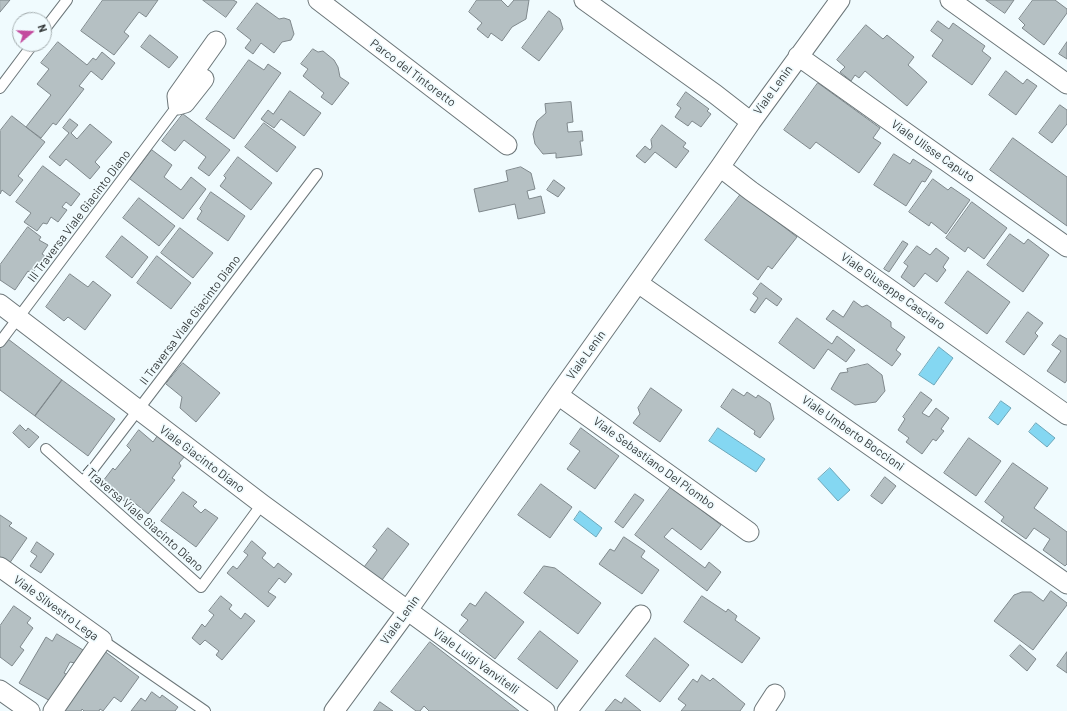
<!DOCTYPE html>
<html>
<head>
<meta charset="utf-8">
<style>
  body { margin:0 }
  #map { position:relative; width:1067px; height:711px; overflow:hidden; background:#f0fbfe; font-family:Barlow,sans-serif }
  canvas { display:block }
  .north { position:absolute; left:12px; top:12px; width:40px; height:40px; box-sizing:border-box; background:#f0fbfe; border:1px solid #a4adaf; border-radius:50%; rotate:71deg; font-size:11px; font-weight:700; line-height:16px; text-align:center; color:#333839 }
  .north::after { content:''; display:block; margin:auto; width:14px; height:18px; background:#c34a9e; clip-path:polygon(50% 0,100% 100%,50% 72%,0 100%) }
</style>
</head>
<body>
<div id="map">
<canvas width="1067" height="711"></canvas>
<div class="north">N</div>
</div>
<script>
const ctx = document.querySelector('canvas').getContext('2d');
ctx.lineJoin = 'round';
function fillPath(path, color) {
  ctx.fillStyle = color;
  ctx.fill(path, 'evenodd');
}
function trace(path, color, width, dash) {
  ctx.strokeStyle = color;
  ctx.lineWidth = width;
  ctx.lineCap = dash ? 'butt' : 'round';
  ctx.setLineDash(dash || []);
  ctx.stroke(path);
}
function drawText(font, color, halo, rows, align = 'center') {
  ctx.font = font + ' Barlow,sans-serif';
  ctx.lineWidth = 3.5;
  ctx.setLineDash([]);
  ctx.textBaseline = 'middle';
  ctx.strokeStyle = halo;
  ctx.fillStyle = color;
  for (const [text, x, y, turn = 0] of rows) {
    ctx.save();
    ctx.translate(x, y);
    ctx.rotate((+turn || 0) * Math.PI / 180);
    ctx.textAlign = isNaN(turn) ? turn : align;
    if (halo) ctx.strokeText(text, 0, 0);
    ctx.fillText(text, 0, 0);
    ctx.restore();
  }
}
const water = new Path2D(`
  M939 347 953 358 934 385 919 375Z
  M1001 401 1011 408 998 425 989 418Z
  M1036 423 1055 438 1047 447 1029 432Z
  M718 428 765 459 756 472 709 441Z
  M830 468 850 490 838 501 818 479Z
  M580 511 602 528 596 537 574 520Z`);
fillPath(water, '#84d7f2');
trace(water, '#6ca7ba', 1);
const building = new Path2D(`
  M0 0H10L0 12Z
  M103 0H158L146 17 139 12 124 32 129 36 114 55 81 31Z
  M203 0H233L237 2 226 17Z
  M477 0H501L508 7 514 0H529L526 19 512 27 502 41 491 33 488 38 477 29 482 23 469 12Z
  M986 0H1014L1005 13Z
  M1033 0H1055L1067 9V13L1044 45 1022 28 1025 25 1019 19Z
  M257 3 279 19 284 18 290 20 294 34 291 40 282 42 274 53 261 43 253 54 245 48 251 40 237 29Z
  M549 11 560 19 563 29 539 61 522 48Z
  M938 21 949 29 953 23 985 46 982 51 991 58 972 85 932 56 943 40 931 31Z
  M866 25 883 39 887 35 914 57 908 65 927 82 907 106 865 71 859 78 855 75 851 81 840 72 845 67 837 60Z
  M150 35 178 57 169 68 141 47Z
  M58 42 87 65 93 58 96 60 102 52 115 63 102 80 91 71 79 86 84 89 56 125 53 123 41 138 26 127 51 95 37 84 49 69 41 63Z
  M1067 42V59L1059 54Z
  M313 49 318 52 323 51 334 60 338 67 340 77 349 83 332 105 321 97 324 93 303 76 308 69 301 64Z
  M249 60 264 70 268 64 281 73 234 139 206 119Z
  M1006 71 1023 84 1027 79 1037 86 1016 115 989 95Z
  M818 83 880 128 873 138 881 143 859 173 816 142 810 149 784 130Z
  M290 91 321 113 304 136 281 119 274 128 261 119 268 110 273 114Z
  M686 92 709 109 707 111 711 114 701 127 692 121 688 126 675 117 681 108 677 105Z
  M571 102 573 122 567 123 568 132 582 131 583 141H580L582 155 556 158V153L543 154 535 144 533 134 537 121 546 113 545 104Z
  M1060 105 1067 110V124L1052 143 1039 133Z
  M183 114 230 150 209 176 198 168 206 157 184 140 175 151 162 141Z
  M12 116 45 142 18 176 23 180 10 196 2 190 0 194V131Z
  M70 119 78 125 71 133 77 139 90 124 112 142 95 162 100 167 90 179 66 159 60 166 49 157 69 133 63 128Z
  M264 123 296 147 277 172 245 147Z
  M662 125 686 143 683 147 689 151 676 168 655 152 645 163 636 156 645 146 650 150 652 147 651 140Z
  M1013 138 1067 177V226L990 170Z
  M152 150 172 165 164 177 181 190 191 177 206 189 183 219 130 179Z
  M894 154 910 164 913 159 932 171 925 182 922 181 906 206 874 185Z
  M238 157 272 183 251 210 220 186 226 178 224 176Z
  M43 166 80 194 71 206 66 202 62 207 67 210 58 222 51 217 47 224 43 223 37 231 24 222 31 213 16 202Z
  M521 167 531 173 535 189 527 191 529 199 541 196 545 213 518 219 515 204 479 212 474 189 508 181 506 171Z
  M933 179 948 190 951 187 970 200 946 234 931 222 929 226 909 212Z
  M554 180 565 188 558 197 547 190Z
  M211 192 245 216 228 241 197 219 202 211 200 209Z
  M741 194 797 237 772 269 768 266 758 280 705 240Z
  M139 198 175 226 159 246 123 218Z
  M972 202 1007 228 984 259 968 247 965 252 946 238Z
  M28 227 41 237 39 240 48 245 42 254 45 256 32 274 28 271 15 290 0 280V265Z
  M180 228 213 253 193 278 161 253Z
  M1010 234 1024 244 1028 239 1049 255 1023 292 987 265Z
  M122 236 148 257 132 278 106 257Z
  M903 241 908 244 889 272 884 269Z
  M917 246 930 255 936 248 949 258 943 267 946 270 937 282 925 273 914 287 901 277 908 266 904 263Z
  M157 256 191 283 171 309 137 283Z
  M968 271 1010 302 987 334 945 303Z
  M70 274 88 287 93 281 111 295 85 330 68 317 64 321 46 307Z
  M761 283 782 299 777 306 766 298 755 313 750 310 758 298 753 294Z
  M854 301 862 307 867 305 891 322V327L905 337 896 350 901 354 892 366 826 319 833 310 843 317Z
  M1028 312 1043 323 1035 333 1038 336 1024 355 1006 342Z
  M797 318 832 344 837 336 855 350 846 362 828 349 814 369 779 343Z
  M1060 335 1067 339V380L1065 383 1047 371 1061 351 1052 345Z
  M8 339 62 380 35 416 0 390V349Z
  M183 363 220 393 196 422 180 408 182 397 166 384Z
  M868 364 882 375 885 391 876 402 855 405 831 389 840 373 848 372 847 369Z
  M62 380 115 419 88 456 35 416Z
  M651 388 682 410 660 442 633 423 640 414 638 408Z
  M733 389 744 396 747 392 756 398 758 395 770 403 774 419 760 438 754 434 755 431 721 407Z
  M921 392 932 400 922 413 929 417 936 408 949 418 941 429 944 431 936 441 933 439 922 454 906 442 909 438 898 430 905 419 903 417Z
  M20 425 26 431 28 428 39 437 29 448 13 433Z
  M581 428 619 456 595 489 567 469 580 451 570 444Z
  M139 430 153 442 158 435 185 456 179 463 181 466 172 478 175 480 148 514 130 499 127 503 113 493 115 490 103 481 113 468 115 470 131 450 127 446Z
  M969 438 1001 461 976 496 944 473Z
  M1013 463 1048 488 1034 508 1067 532V564L1065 566 1043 550 1050 539 1034 528 1026 539 1001 521 1004 517 985 502Z
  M885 477 896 486 882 504 871 496Z
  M541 484 572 507 550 538 518 515Z
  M671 487 721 525 701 550 672 528 664 537 705 568 709 562 721 572 707 591 635 535Z
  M183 492 197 502 193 506 201 513 205 509 218 518 196 547 161 521Z
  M635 494 644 500 623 528 615 522Z
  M0 515 12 523 9 526 27 538 9 564 0 558Z
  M388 528 409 544 382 580 364 567 377 550 373 547Z
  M624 537 645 551 641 557 659 570 642 594 599 564 610 549 614 551Z
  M252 541 266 553 262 558 274 568 278 563 292 574 285 583 279 578 268 592 276 597 268 607 227 573 233 566 237 569 248 555 244 552Z
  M37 542 54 554 41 573 30 566 37 556 31 552Z
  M544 566 555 568 601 603 578 634 524 593Z
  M1051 591 1067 603V605L1033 650 994 621 1014 595 1022 592H1031L1043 601Z
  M486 592 524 622 495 659 459 631 468 620 461 615 470 603 475 606Z
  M221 596 232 605 229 609 241 619 245 613 255 621 222 660 216 655 219 651 205 640 200 645 192 638 202 624 205 627 214 615 209 611Z
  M702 596 726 612 728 609 737 616 735 620 760 638 742 663 684 622Z
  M14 606 31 618 27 623 33 628 20 647 24 650 12 666 0 657V626Z
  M540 631 578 661 557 689 518 659Z
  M57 634 83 650 75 663 70 662 64 673 68 675 52 702 19 683 46 637 52 641Z
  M655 638 689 665 660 702 626 676Z
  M430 642 519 711H429L424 706 420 711H416L391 692Z
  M1020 645 1036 659 1027 671 1010 656Z
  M103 650 139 677 121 702 114 697 103 711 100 709 99 711H84L82 709 81 711H58Z
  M1067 652V673L1057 666Z
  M702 675 710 681 713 678 745 704 740 711H681L686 705 678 699 693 679 697 682Z
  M152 692 160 698 162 695 178 707 175 711H131L141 698 145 701Z
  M625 698 641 711H605L615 699 621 703Z
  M380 702 393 711H374Z`);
fillPath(building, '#b5c0c3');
trace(building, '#7f888c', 1);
const service = new Path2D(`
  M44 30 67 0
  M0 88 33 44
  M0 342 178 105
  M46 449 201 587 262 504
  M83 482 138 410 317 174
  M102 640 205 711`);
const minor = new Path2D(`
  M318 0 507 145
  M584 0 715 94 751 122
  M950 0 1067 84
  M798 56 1067 247
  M204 79 185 103 178 105 177 96 216 41
  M720 167 751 191 1067 415
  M638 283 1067 584
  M0 304 262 504 545 711
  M558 395 749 532
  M0 567 102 640 53 711
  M0 690 30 711
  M334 711 408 610 558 395 720 167 751 122 840 0
  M567 711 641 615
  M764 711 775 694`);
trace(service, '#6c7679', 12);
trace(minor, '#6c7679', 21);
trace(service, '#fff', 10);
trace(minor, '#fff', 19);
drawText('12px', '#333839', '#f0fbfe', [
  ["Parco del Tintoretto",413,73,37],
  ["Viale Lenin",773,90,-54],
  ["Viale Ulisse Caputo",933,151,35],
  ["III Traversa Viale Giacinto Diano",79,216,-53],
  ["Viale Giuseppe Casciaro",893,291,35],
  ["II Traversa Viale Giacinto Diano",190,320,-53],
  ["Viale Lenin",586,355,-54],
  ["Viale Umberto Boccioni",853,433,35],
  ["Viale Giacinto Diano",202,459,37],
  ["Viale Sebastiano Del Piombo",654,463,36],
  ["I Traversa Viale Giacinto Diano",143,518,41],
  ["Viale Silvestro Lega",56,608,36],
  ["Viale Lenin",400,620,-54],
  ["Viale Luigi Vanvitelli",476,661,36]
]);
</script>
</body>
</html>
